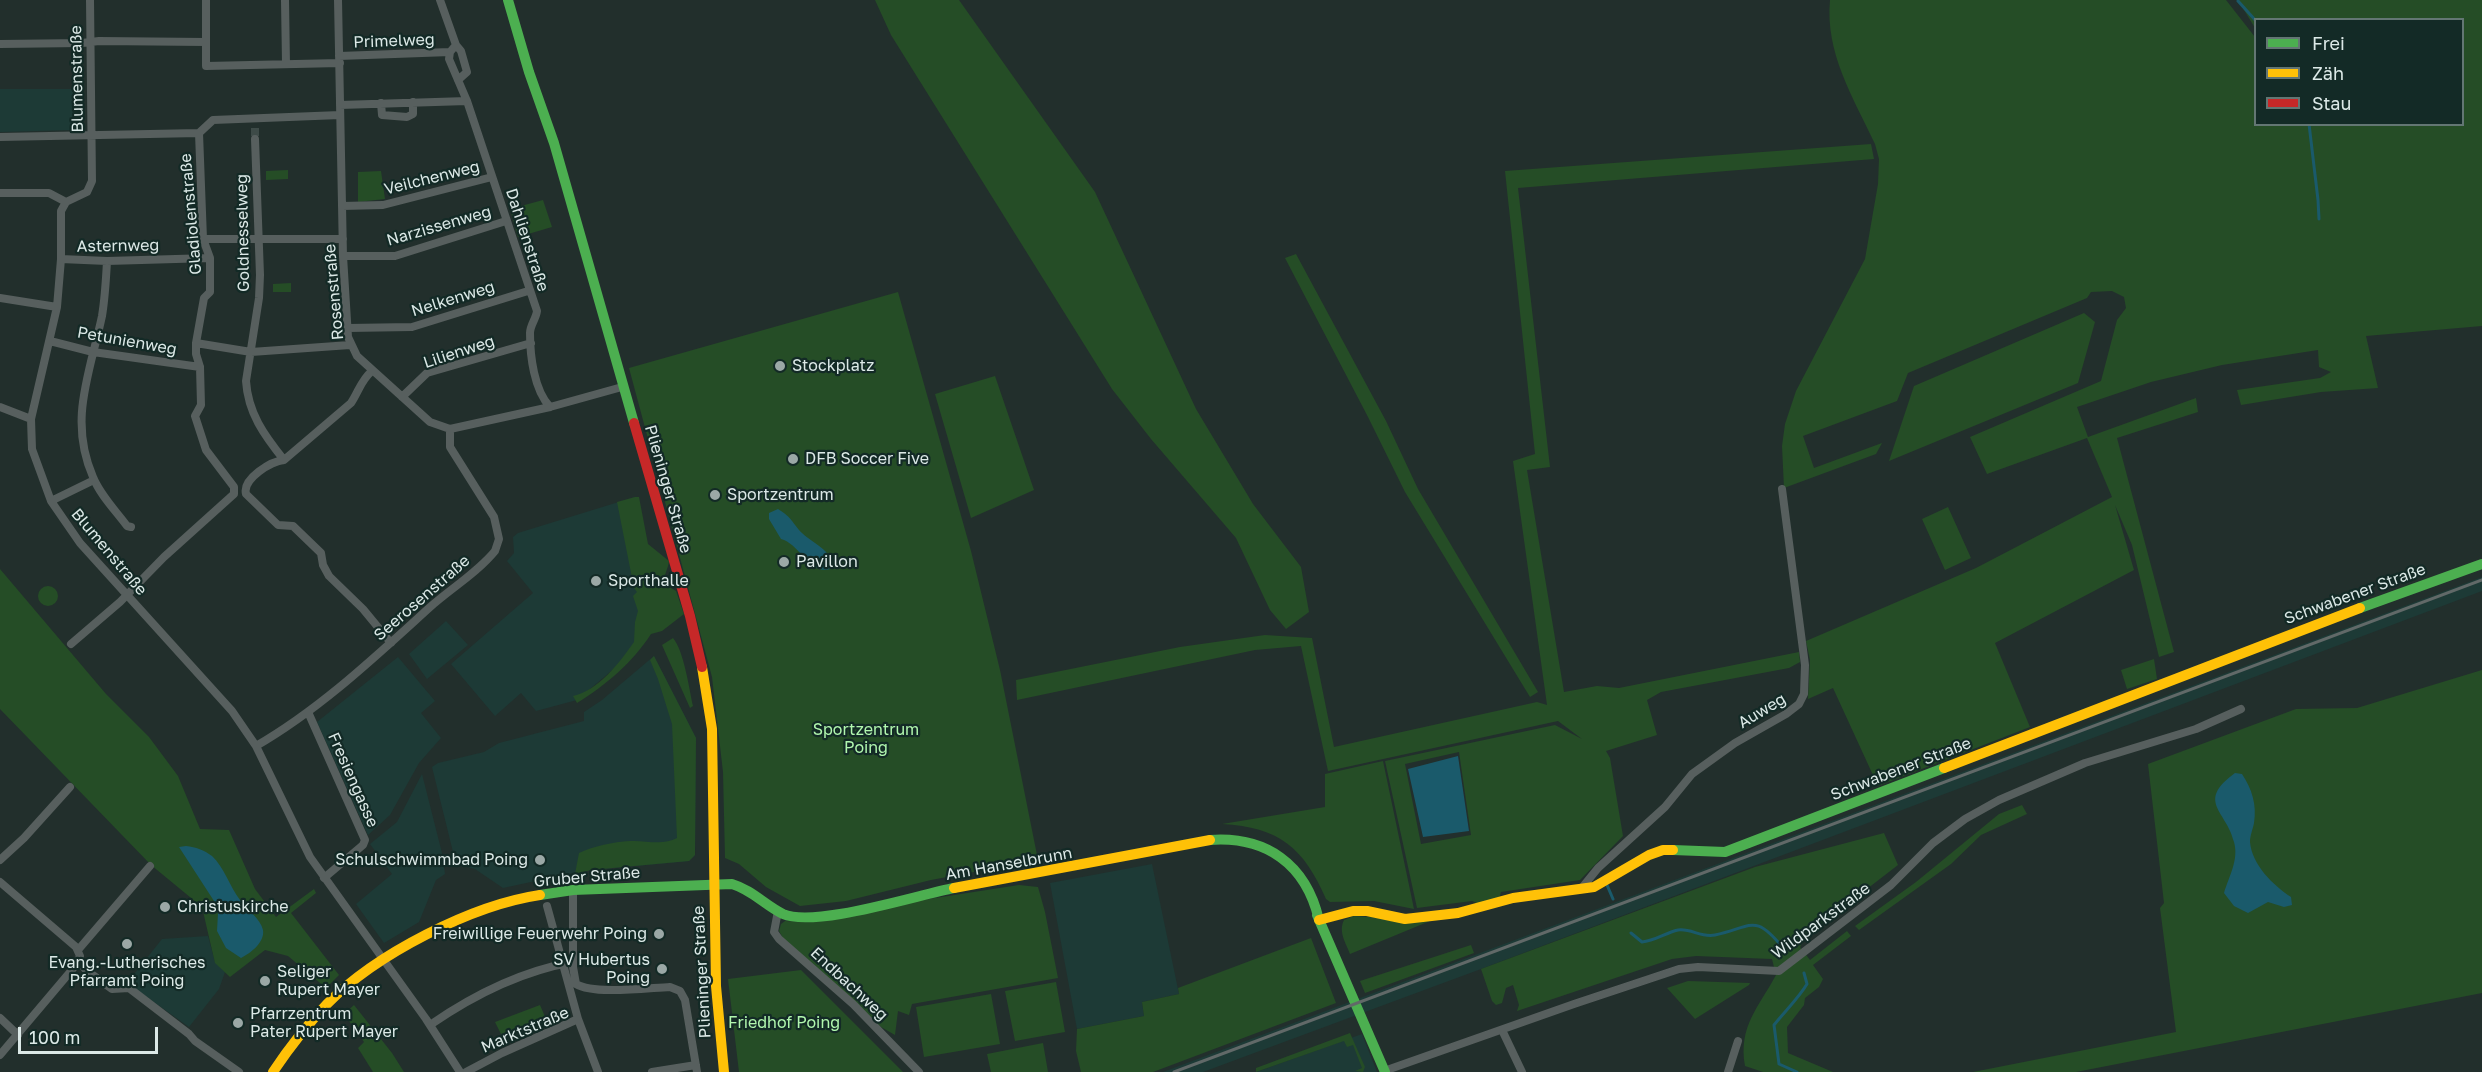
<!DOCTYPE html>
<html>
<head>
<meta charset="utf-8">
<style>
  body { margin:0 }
  #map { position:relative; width:2482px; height:1072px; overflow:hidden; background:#222f2c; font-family:"Golos Text",sans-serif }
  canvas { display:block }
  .legend { position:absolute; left:2254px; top:18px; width:210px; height:108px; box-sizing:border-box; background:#132a26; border:2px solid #637673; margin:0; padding:8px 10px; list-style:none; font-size:18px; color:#dce9e7 }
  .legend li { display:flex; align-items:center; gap:12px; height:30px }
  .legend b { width:30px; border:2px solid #637673 }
  .scale { position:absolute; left:18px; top:1027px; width:140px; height:27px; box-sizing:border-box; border:3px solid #dce9e7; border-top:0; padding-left:8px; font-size:18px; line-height:21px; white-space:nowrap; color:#dce9e7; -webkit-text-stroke:4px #132a26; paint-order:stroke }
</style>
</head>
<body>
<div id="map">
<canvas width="2482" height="1072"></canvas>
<ul class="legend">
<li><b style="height:8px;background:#4caf50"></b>Frei</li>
<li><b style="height:8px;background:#ffc107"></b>Zäh</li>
<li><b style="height:8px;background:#c62828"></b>Stau</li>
</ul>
<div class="scale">100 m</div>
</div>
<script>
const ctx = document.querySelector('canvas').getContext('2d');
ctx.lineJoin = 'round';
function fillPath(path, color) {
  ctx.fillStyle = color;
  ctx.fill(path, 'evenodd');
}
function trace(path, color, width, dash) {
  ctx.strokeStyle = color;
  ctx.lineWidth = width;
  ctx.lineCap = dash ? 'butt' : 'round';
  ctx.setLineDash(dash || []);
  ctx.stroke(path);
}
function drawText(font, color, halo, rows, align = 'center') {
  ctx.font = font + ' "Golos Text",sans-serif';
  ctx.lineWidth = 4.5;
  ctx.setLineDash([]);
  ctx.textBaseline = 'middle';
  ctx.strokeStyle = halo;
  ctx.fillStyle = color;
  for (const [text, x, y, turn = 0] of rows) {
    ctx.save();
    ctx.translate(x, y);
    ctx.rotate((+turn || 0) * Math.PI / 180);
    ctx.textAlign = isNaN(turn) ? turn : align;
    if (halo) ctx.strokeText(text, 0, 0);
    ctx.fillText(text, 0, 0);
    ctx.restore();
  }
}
fillPath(new Path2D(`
  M0 89H76L75 130 0 132Z
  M635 497 643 536 636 650 577 700 536 711 521 693 495 716 451 664 533 593 507 561 514 553 513 537 518 533Z
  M2482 577V591L1481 969 1203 1072H1163Z
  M446 621 468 645 427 679 409 654Z
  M654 656 696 738 695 855 689 861 582 871 503 888 475 869 456 864 432 767 438 763 484 752 499 743 584 721V712L602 700Z
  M398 657 435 701 421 713 441 738 419 763 390 815 368 835 317 722Z
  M422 774 442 853 445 874 436 880 419 922 384 943 356 904 392 874 370 844 397 822Z
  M1152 864 1179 994 1142 1002 1144 1016 1077 1029 1050 883Z
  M208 936 215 962 225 972 219 989 189 1027 127 983 162 939Z
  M1362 1034 1377 1072H1256Z`), '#1d3a36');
fillPath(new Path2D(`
  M875 0H959L1095 192 1196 409 1253 504 1301 567 1309 612 1286 629 1270 610 1236 538 1151 439 1112 389 891 35Z
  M1830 0H2226L2255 37 2256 124H2462V20H2256L2255 28 2238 0H2482V326L2366 336 2378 388 2321 392 2241 405 2237 390 2320 378 2331 372 2319 367 2318 350 2222 365 2151 382 2077 407 2088 437 2196 398 2198 412 2117 438 2174 652 2159 657 2132 545 2115 505 2134 570 1995 643 2030 727 1878 786 1833 688 1808 699 1810 660 1806 641 1976 568 2112 497 2087 438 1987 474 1970 437 2101 381 2117 320 2126 308 2124 297 2112 291 2091 292 2087 298 1908 373 1897 401 1803 436 1814 468 1882 443 1876 454 1784 488 1782 446 1785 424 1796 391 1865 259 1878 184 1879 159 1875 144C1853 97 1825 53 1830 0Z
  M1871 144 1874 159 1518 188 1550 467 1527 470 1564 692 1597 686 1619 688 1799 652 1800 662 1789 668 1661 692 1647 700 1657 735 1606 751 1610 758 1623 836 1580 880 1501 892 1499 899 1479 904 1472 901 1417 908 1385 761 1555 725 1582 739 1558 721 1328 771 1301 646 1255 650 1017 700 1016 680 1180 647 1265 635 1312 638 1334 747 1537 702 1547 705 1513 461 1535 454 1505 171ZM1459 752 1471 835 1421 844 1405 764Z
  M288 170V179L266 180V171Z
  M381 171 385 199 358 202V172Z
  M543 200 552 227 518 237 510 209Z
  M1296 254 1386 421 1418 489 1538 692 1530 697 1405 492 1368 417 1285 258Z
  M291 283V292H273V284Z
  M898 292 971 551 1000 670 1038 860 931 880 846 901 800 906 766 887 739 864 725 858 723 772 712 677 629 368Z
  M2084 313 2095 322 2078 383 1889 461 1914 386Z
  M995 376 1034 490 971 518 935 394Z
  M635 497H639L648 544 669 561C668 570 663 576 664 584L676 591 684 614 662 631 651 634C633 662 605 686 577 703L573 696C598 691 620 662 634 642L635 622 638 611 633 596 637 592 634 588 617 502Z
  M1948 507 1971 558 1945 570 1922 519Z
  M0 569 106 694 149 737 178 776 200 829 229 830 255 889 276 917 314 889 316 893 291 913 339 975 326 988 288 956 265 950 230 977 215 963 202 907 151 865 0 709Z
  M38 596a10 10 0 1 1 20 0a10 10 0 1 1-20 0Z
  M673 638C684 651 689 688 693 706L690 708 662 645Z
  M654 656 696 738 695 855 689 861 591 870 575 874 579 853C594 846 613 842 630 841 645 840 663 846 677 838L672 724 658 679 650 660Z
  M2154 659 2157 679 2127 689 2121 670Z
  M2482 670V993L2076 1072H1973L2176 1032 2160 908 2164 903 2148 764 2296 709 2357 708Z
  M1383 761 1414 909 1374 901 1330 902 1326 899C1304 848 1279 827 1222 824L1325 807V774Z
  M2022 805 2027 814 1981 835 1951 864 1859 930 1855 926 1916 882 1999 814Z
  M1884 833 1898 865 1806 936 1800 947 1810 960 1847 931 1851 936 1813 965 1823 979 1819 987 1805 998 1804 1005 1787 1027 1788 1053 1833 1072H1763L1745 1066C1738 1026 1759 1007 1776 975L1772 959 1696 956 1672 959 1517 1011 1519 1005 1513 985 1506 988 1502 1003 1496 1005 1492 1001 1481 969 1755 867Z
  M1019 885 1038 887 1045 912 1058 978 912 1004 909 1015 898 1011 895 1035 881 1027 783 938 779 931 781 924 785 921 806 922 853 915 922 900Z
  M1354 916 1430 921 1350 954C1346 943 1338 932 1344 920Z
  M1311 938 1336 1003 1153 1072H1081L1076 1051 1077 1029 1144 1016 1142 1002 1179 994 1178 988Z
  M1471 945 1474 953 1365 993 1360 981Z
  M801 970 903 1072H739L728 979Z
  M1688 981 1750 983 1749 985 1695 1019 1667 988Z
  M1056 982 1065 1032 1015 1041 1005 991Z
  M991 994 1000 1044 924 1057 916 1007Z
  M354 1005 392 1053 404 1072H373L358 1048 364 1042 344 1014Z
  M540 1005 546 1019 502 1036 495 1022Z
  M1350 1033 1365 1067 1363 1072 1355 1071 1362 1068 1353 1045 1347 1047 1344 1041 1256 1072V1068Z
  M1043 1043 1048 1072H991L987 1054Z`), '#254d26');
fillPath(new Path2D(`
  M778 509C793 518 792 523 802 533 815 545 830 549 834 567 811 580 801 544 781 539L769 519V513Z
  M1458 756 1469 831 1423 837 1408 769Z
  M2235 773 2242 774C2252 789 2257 805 2254 823 2253 829 2250 835 2250 842 2252 865 2273 885 2291 897L2292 905 2284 907 2268 902 2248 913 2234 906 2224 893C2229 876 2239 860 2234 842 2227 811 2195 802 2235 773Z
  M186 846C196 847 204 850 212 856 224 867 230 887 240 900 246 909 261 919 263 930 265 942 251 953 241 958L226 948 217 931 218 913 214 901 179 847Z`), '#1a5a6b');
trace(new Path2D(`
  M2238 1 2256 21
  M2309 124 2318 200 2319 219
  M1607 885 1613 899
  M1631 933 1642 942C1655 941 1665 933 1678 930 1691 928 1701 938 1715 935 1753 927 1754 912 1784 949
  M1797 1072 1779 1064 1774 1025C1784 1012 1798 999 1807 984L1804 973`), '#1a5a6b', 3);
trace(new Path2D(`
  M255 128V139`), '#3e4b48', 8, [8, 4]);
trace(new Path2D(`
  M90 0 92 181 87 192 66 202 61 211V259L57 307 31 419 32 449 51 501 80 543 232 711 256 746 310 857 426 1019 460 1072
  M206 0V66L340 63
  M285 0 286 64
  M338 0 343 256 348 337 357 356 430 422 450 429 550 407 622 387
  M440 0 456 45 450 52 449 59 467 101 537 311C536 319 530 325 530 333 530 356 534 390 550 407
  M0 44 82 43 99 41 206 42
  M456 45 461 51 467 72 458 80
  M339 56 450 52
  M381 103 382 115 407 117 413 114V102
  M340 105 467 101
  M0 137 199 133 213 120 340 115
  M255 139 260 275 259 298 246 381C248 413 264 435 284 460
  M0 193H49L66 202
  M342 206 383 205 492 177
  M203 239H343
  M343 256H395L506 221
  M61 259 107 261 210 258
  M107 261C106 280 105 298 102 316 90 373 68 420 93 477 100 495 116 511 127 526L131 527
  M0 298 57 307
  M348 328 412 327 528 291
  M50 341 93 352 200 367
  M196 343 251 352 350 345
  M372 371C361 380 359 391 351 403L284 460C271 461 242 479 246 494L278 525 293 526 321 553 323 565 329 576 363 609 391 643
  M402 397 427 373 531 343
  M0 407 31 419
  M51 501 94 480
  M71 644 120 602 164 557 234 494V487L206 450 195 416 201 405 200 367 196 354V343L204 298 210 292V258L203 239 199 133
  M308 712 365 840 363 845 324 878
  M256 746C320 709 375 657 429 608 450 589 477 573 495 551L499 539 494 517 450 447V429
  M0 860 24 838 70 787
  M0 882 76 947 80 956 76 965 0 1055
  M1581 889 1598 868 1665 807 1692 774 1735 743 1786 714 1799 704 1804 694 1805 665 1782 489
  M573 890V967L576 984C594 995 647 988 670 987L680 991 685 1000 697 1072
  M547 906 578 1019
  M778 911 774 932 779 939 853 1004 919 1072
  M78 950 150 866
  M79 961 86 970 112 989 129 988 189 1034 195 1041 239 1072
  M0 1018 18 1035
  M430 1025C472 996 522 971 573 962
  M1502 1030 1522 1072
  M1384 1071 1574 1004 1679 969 1698 967 1779 971 1891 885 1933 843 1965 819 1999 800 2085 763 2196 729 2241 709
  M466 1072 502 1053 578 1019 598 1072
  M652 1072 696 1065
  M1728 1072 1738 1041`), '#575f5e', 8);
trace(new Path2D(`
  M508 0 529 72 554 143 634 423
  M2360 608 2482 564
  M1210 840C1266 836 1306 864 1319 920
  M1673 850 1725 852 1944 768
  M540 895 573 890 732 884C752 890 765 905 783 914 815 928 917 895 954 888
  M1317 915 1385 1072`), '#4caf50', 10);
trace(new Path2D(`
  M702 667 712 729 716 986 724 1072
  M1944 768 2360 608
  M954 888 1210 840
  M1319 920 1353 911H1367L1405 919 1458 913 1513 898 1594 887 1649 855 1663 850H1673
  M273 1072C289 1048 307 1025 327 1004 376 954 472 905 540 895`), '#ffc107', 10);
trace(new Path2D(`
  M634 423 690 616 702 667`), '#c62828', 10);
trace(new Path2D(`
  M1174 1072 2482 580`), '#616968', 3);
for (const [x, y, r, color] of [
  [780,366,6,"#9ba8a6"],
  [793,459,6,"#9ba8a6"],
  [715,495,6,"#9ba8a6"],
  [784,562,6,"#9ba8a6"],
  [596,581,6,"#9ba8a6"],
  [540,860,6,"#9ba8a6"],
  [165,907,6,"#9ba8a6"],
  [659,934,6,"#9ba8a6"],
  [127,944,6,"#9ba8a6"],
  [662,969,6,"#9ba8a6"],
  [265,981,6,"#9ba8a6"],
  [238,1023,6,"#9ba8a6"]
]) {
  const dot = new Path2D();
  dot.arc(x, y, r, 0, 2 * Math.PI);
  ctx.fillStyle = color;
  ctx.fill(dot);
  trace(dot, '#132a26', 2);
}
drawText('16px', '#dce9e7', '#132a26', [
  ["Primelweg",394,41,-2],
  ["Blumenstraße",77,79,-91],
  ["Veilchenweg",432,178,-14],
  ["Gladiolenstraße",191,214,-95],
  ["Narzissenweg",439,226,-16],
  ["Goldnesselweg",243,233,-91],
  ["Dahlienstraße",527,240,72],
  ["Asternweg",118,246,-1],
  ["Rosenstraße",334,292,-95],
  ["Nelkenweg",453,299,-17],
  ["Petunienweg",127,341,10],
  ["Lilienweg",459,352,-18],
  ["Plieninger Straße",668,489,74],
  ["Blumenstraße",109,552,50],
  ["Schwabener Straße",2355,594,-20],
  ["Seerosenstraße",422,598,-41],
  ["Auweg",1762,711,-31],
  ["Schwabener Straße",1901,769,-21],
  ["Fresiengasse",353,780,66],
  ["Am Hanselbrunn",1009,864,-10],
  ["Gruber Straße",587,877,-5],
  ["Wildparkstraße",1821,921,-36],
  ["Plieninger Straße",702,972,-93],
  ["Endbachweg",849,984,43],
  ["Marktstraße",525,1030,-23]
]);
drawText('16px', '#dce9e7', '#132a26', [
  ["Stockplatz",792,366],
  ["DFB Soccer Five",805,459],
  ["Sportzentrum",727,495],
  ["Pavillon",796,562],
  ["Sporthalle",608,581],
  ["Schulschwimmbad Poing",528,860,"right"],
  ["Christuskirche",177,907],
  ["Freiwillige Feuerwehr Poing",647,934,"right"],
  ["SV Hubertus",650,960,"right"],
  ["Poing",650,978,"right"],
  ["Evang.-Lutherisches",127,963,"center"],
  ["Pfarramt Poing",127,981,"center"],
  ["Seliger",277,972],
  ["Rupert Mayer",277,990],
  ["Pfarrzentrum",250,1014],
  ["Pater Rupert Mayer",250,1032]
], 'left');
drawText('16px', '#b1f7ae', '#132a26', [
  ["Sportzentrum",866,730],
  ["Poing",866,748],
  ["Friedhof Poing",784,1023]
]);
</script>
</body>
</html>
